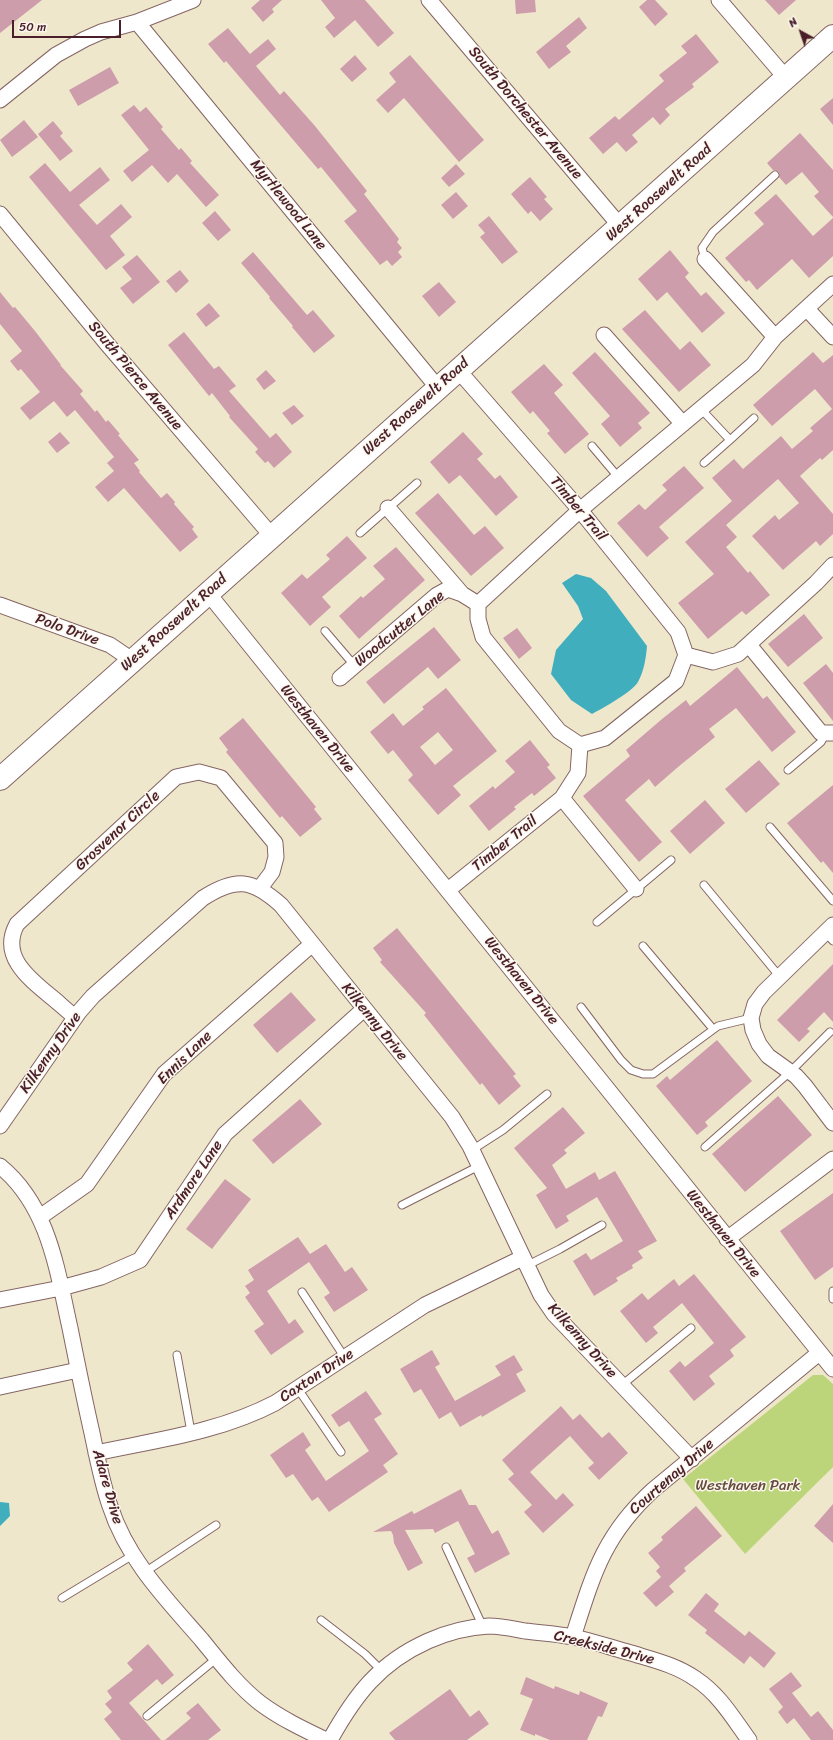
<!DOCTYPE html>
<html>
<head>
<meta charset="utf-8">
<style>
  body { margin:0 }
  #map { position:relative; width:833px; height:1740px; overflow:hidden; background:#efe7cb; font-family:Sriracha,sans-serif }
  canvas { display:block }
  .north { position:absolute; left:781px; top:12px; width:40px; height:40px; -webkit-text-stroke:3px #fbf7ec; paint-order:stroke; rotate:320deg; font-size:11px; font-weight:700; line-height:16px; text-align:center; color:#4a1f2b }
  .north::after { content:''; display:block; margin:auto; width:14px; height:18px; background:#4a1f2b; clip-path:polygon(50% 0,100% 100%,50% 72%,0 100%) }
  .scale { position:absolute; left:12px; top:20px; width:109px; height:18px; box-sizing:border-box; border:2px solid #4a1f2b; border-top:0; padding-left:5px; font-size:12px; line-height:14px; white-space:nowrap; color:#4a1f2b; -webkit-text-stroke:3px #fbf7ec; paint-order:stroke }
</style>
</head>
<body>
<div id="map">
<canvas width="833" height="1740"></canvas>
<div class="north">N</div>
<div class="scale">50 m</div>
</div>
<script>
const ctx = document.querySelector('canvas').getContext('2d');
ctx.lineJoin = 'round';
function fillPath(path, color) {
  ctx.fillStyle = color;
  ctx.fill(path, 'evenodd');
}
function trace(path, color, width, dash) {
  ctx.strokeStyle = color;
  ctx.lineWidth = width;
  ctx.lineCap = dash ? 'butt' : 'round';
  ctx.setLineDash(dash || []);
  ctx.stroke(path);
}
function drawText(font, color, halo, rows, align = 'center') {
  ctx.font = font + ' Sriracha,sans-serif';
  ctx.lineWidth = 3;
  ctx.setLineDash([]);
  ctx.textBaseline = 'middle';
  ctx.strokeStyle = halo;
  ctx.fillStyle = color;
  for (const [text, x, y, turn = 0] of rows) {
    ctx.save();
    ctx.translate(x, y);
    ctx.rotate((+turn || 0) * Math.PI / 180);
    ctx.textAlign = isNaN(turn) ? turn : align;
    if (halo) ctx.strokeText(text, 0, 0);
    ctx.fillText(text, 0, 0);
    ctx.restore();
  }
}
fillPath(new Path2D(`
  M813 1375H823L833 1384V1467L745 1554 683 1479Z`), '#bcd57a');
fillPath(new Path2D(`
  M576 574 591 578 606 591 647 646C646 658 644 671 638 682 632 692 603 708 592 714L571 700 551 674 556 650 583 619 578 606 562 583Z
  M0 1502 9 1503 10 1516 0 1526Z`), '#40aebd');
fillPath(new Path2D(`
  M0 0H42L0 33Z
  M260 0H282L272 9 274 12 263 22 251 8Z
  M321 0H365L394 33 378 47 355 20 334 38 325 27 335 18Z
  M515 0H535L536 12 516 14Z
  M647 0H655L668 14 655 26 639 7Z
  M765 0H796L779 15Z
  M579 17 587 28 566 46 571 52 549 69 536 52Z
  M228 28 250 54 268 39 276 49 256 66 280 95 284 91 315 126 367 191 364 194 399 239 397 242 402 248 398 252 402 257 392 266 387 260 380 265 344 221 357 211 321 167 318 169 226 61 224 63 208 44Z
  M696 34 719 62 692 84 694 87 665 109 670 115 660 125 653 117 632 135 638 142 626 152 617 142 603 154 589 138 615 116 619 120 664 81 659 75 687 53 681 46Z
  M355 55 367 69 352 82 340 69Z
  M410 55 484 140 459 162 404 98 388 113 376 100 396 82 389 73Z
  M110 67 119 83 78 106 69 90Z
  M833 98V125L820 109Z
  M134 105 140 112 146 107 163 127 161 129 179 150 181 148 192 161 190 163 219 195 206 207 177 174 168 183 152 165 132 182 123 171 149 150 121 115Z
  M24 120 38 137 12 157 0 140Z
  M53 121 63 133 60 136 73 151 60 161 38 134Z
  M800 133 833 170V217L814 196 819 192 802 172 786 185 779 177V172L773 170 767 163Z
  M45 163 70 192 100 167 110 180 79 205 97 225 121 204 132 217 110 236 125 255 106 270 29 177Z
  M456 164 465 174 449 187 441 178Z
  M530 177 547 197 544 199 553 209 540 221 531 211 528 214 511 194Z
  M456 192 468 206 453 219 441 205Z
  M776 194 813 236 833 218V256L809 278 792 259 757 290 749 280 746 282 725 258 764 224 754 213Z
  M215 211 231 230 218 241 202 223Z
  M489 216 518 252 502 264 480 237 485 233 478 225Z
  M670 250 689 273 685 277 701 296 706 292 725 313 702 333 667 292 657 301 638 279Z
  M253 252 307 315 313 310 335 336 314 353 292 327 293 326 269 298 270 297 241 263Z
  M137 255 160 282 133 304 120 288 132 279 122 267Z
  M180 270 189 281 176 293 166 281Z
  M439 282 456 302 439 317 422 296Z
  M0 292 13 308 15 307 35 331 61 365H60L83 391 80 394 95 412 97 410 106 422 108 420 120 434 118 435 139 460 134 463 140 471 139 472 161 498 167 493 175 502 174 504 194 527 192 529 198 537 180 552 124 488 108 502 95 487 114 471 107 463 114 457 75 410 67 417 54 401 30 420 20 408 40 392 21 369 18 371 10 361 22 351 0 324Z
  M209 303 220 316 206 327 196 314Z
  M645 310 680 350 690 341 711 365 679 392 622 329Z
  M184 332 214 369 219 366 236 386 229 391 270 438 276 433 292 452 274 468 268 461 265 463 255 452 258 449 229 417 230 416 212 393 209 396 168 345Z
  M595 352 650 413 638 423 642 428 620 447 601 424 610 416 572 373Z
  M813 352 823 363 833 355V450L822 460 820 458 800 476 833 514V534L820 546 816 541 783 570 752 536 775 515 779 520 799 503 778 479 726 525 737 537 726 547 748 573 750 571 770 595 746 615 742 611 708 639 678 603 714 574 685 542 732 501 712 478 734 459 743 469 781 436 792 449 813 431 810 428 832 409 815 389 772 426 753 405Z
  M544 364 563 385 554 393 589 434 565 454 547 433 550 431 533 411 530 414 511 392Z
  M266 370 276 381 264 390 256 379Z
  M294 405 304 416 292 425 282 413Z
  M60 432 70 443 57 453 48 442Z
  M463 432 483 454 477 459 495 479 500 475 518 497 496 516 460 475 449 484 430 462Z
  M684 466 704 488 659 527 669 538 647 557 617 523 639 504 645 510 667 490 662 485Z
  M438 493 474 535 485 526 504 548 471 576 415 513Z
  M347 536 367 558 322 597 331 607 310 626 281 593 302 574 307 579 330 559 326 555Z
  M396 547 425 580 359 639 339 616 361 596 363 598 385 579 373 566Z
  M804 614 823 638 788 667 768 644Z
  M434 627 461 660 438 679 428 667 384 704 366 682Z
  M517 628 532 648 519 659 503 638Z
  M826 664 833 673V721L803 683Z
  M737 667 763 699 767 696 796 732 772 752 736 708 709 729 715 737 678 767 655 787 649 779 625 800 662 842 639 862 583 796 630 756 626 750 662 719 686 700 690 706Z
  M446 688 497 751 453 786 461 795 438 815 408 780 413 775 393 750 388 754 370 732 393 713 403 726 424 709 422 707ZM438 732 453 750 435 765 420 747Z
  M243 718 316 807 314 809 322 819 300 837 282 816 280 818 226 752 228 750 219 738Z
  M530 740 550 765 547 767 556 778 534 796 532 793 514 807 516 809 489 831 469 806 493 786 495 789 515 772 505 761Z
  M759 760 780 784 746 813 725 789Z
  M833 785V873L823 861 821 863 787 823Z
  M705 800 725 823 690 854 670 831Z
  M397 928 516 1074 513 1076 521 1086 499 1105 482 1083 480 1085 424 1015 426 1013 380 962 382 960 373 948Z
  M833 964V1022L824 1012 807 1029 810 1031 799 1042 777 1020Z
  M291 992 316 1020 277 1053 253 1025Z
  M717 1040 752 1081 705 1122 708 1126 697 1135 656 1086 667 1076 670 1080Z
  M778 1096 812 1135 745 1192 712 1154Z
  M300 1099 322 1124 273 1164 252 1140Z
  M563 1107 585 1133 564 1150 567 1153 552 1165 566 1189 595 1172 599 1180 615 1171 657 1241 638 1251 643 1258 632 1265 633 1268 616 1278 618 1281 594 1296 573 1261 586 1253 591 1260 623 1241 597 1197 566 1216 569 1221 556 1229 536 1195 547 1188 514 1148Z
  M225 1179 251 1199 212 1249 186 1229Z
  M833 1193V1267L815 1280 780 1231Z
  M298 1237 310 1254 326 1244 345 1272 352 1267 368 1290 334 1312 324 1297 330 1293 309 1262 267 1291 289 1324 295 1319 304 1332 271 1355 254 1331 264 1324 245 1297 250 1293 245 1286 254 1280 248 1270Z
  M694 1274 746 1337 730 1350 734 1356 709 1376 715 1384 694 1401 669 1371 680 1361 685 1367 714 1343 682 1303 653 1327 658 1333 646 1343 620 1311 642 1293 648 1300 674 1279 679 1286Z
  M432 1350 440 1364 435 1367 455 1401 501 1375 495 1366 514 1355 523 1370 516 1374 526 1391 482 1417 481 1415 460 1427 451 1412 439 1419 421 1389 414 1393 400 1369Z
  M366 1391 382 1414 374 1419 398 1454 383 1465 388 1472 329 1512 318 1497 312 1501 293 1474 286 1478 270 1455 303 1432 311 1445 305 1450 326 1481 369 1451 349 1421 339 1427 331 1415Z
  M561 1406 573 1420 580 1414 602 1438 609 1432 628 1453 599 1480 588 1468 594 1463 570 1436 530 1472 556 1500 563 1493 574 1505 543 1533 524 1512 532 1505 508 1479 514 1474 502 1460Z
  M461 1489 469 1505H476L492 1534 498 1530 510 1554 475 1573 467 1558 475 1554 458 1521 435 1533 433 1529 405 1530 423 1563 408 1571 394 1543 393 1535 391 1531 373 1532 412 1511 414 1514Z
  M833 1504V1543L814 1526Z
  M696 1506 722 1536 684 1568 686 1571 669 1586 674 1592 656 1607 643 1593 661 1577 656 1571 660 1567 648 1553 663 1540 661 1537Z
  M706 1593 719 1604 714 1611 745 1636 749 1631 776 1653 764 1668 750 1656 744 1664 705 1633 707 1630 688 1615Z
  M148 1644 174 1675 162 1685 157 1679 129 1703 161 1740H121L104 1719 112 1712 105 1704 112 1698 107 1691 133 1670 127 1663Z
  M791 1672 802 1686 792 1693 811 1717 818 1711 833 1730V1740H811L794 1718 787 1724 778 1712 783 1707 769 1689Z
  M526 1677 554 1689 555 1686 579 1695 580 1691 608 1703 602 1717 598 1716 587 1740H550L535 1734V1736L520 1730 533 1699 520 1694Z
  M450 1689 470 1717 479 1710 489 1724 467 1740H395L389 1733Z
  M198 1703 221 1730 208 1740H165L191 1718 186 1713Z`), '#cd9dab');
const lane = new Path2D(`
  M705 259 702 248 713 232 775 175
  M701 409 730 440 704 463
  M730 440 754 418
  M592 446 619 478
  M360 533 417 483
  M325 631 354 665
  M788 770 821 742 826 733
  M770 827 833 901
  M704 885 780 977
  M597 922 671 860
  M825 932 833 941
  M643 946 713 1029
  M581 1007 621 1060 631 1070 643 1074H653L718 1026 751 1018
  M705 1147 790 1072 830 1032
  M472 1150 503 1130 547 1094
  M402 1205 479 1166
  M526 1266 560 1249 602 1225
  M833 1291V1299
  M302 1292 345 1358
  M177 1355 191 1432
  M622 1385 691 1328
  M298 1389 341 1452
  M446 1547 483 1627
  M145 1572 216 1525
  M62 1598 133 1555
  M321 1620 365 1654 381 1670
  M147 1716 217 1658`);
const street = new Path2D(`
  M429 0 621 227
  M719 0 786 78
  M137 22 438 388
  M0 100 56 55 85 39 101 32 137 22 193 0
  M0 214 108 345 271 535
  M705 259 775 337
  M807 309 833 337
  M604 335 683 424
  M458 370 580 510 678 632 686 655 676 681 605 738 580 745 559 731 483 637 478 619V604
  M388 508 462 594 478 604 580 510 753 365 775 337 833 284
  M208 593 833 1369
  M0 605 110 645 132 660
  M749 645 821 733H833
  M686 655 713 662 738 654 816 583 833 565
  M340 678 437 595 448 589 462 594
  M580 745 578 773 562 798 636 889
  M448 890 562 798
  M833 925 764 992 755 1004 751 1018 753 1030 759 1044 768 1056 796 1076 805 1086 833 1123
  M75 1017C66 1010 58 1002 49 995 27 977 0 955 17 924L176 777 199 772 221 778 275 843 276 857 272 872 260 888
  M0 1126 79 1012 93 996 203 898C236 877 252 879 281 905L452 1117 470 1146 541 1295 554 1314 692 1459
  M0 1166C49 1206 57 1270 70 1328 77 1363 84 1398 92 1433 97 1457 102 1483 110 1506 127 1559 166 1599 201 1639 219 1661 237 1685 260 1703 280 1718 303 1729 326 1740
  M40 1217 87 1184 164 1074 311 945
  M727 1239 833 1159
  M0 1300 61 1288 101 1277 140 1260 225 1134 364 1009
  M0 1387 78 1370
  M96 1453C156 1440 220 1432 275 1403L425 1305 522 1258
  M573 1637C593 1575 603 1536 653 1490L819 1353
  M330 1740C355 1695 379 1663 428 1641 446 1633 469 1627 489 1626 501 1626 514 1629 525 1631 541 1633 557 1634 573 1637 593 1641 612 1648 631 1653 654 1660 676 1665 696 1679 719 1694 733 1718 749 1740`);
const primary = new Path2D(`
  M0 779 833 36`);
trace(lane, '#846563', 9);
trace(street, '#846563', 17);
trace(primary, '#846563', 24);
trace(lane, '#fff', 7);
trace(street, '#fff', 15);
trace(primary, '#fff', 22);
drawText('15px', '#4a1f2b', '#fbf7ec', [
  ["South Dorchester Avenue",525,113,50],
  ["West Roosevelt Road",659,193,-42],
  ["Myrtlewood Lane",288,205,51],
  ["South Pierce Avenue",135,376,50],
  ["West Roosevelt Road",416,407,-42],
  ["Timber Trail",578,509,50],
  ["West Roosevelt Road",174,623,-42],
  ["Woodcutter Lane",400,629,-39],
  ["Polo Drive",67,630,20],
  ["Westhaven Drive",317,729,51],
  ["Grosvenor Circle",118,831,-43],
  ["Timber Trail",505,844,-39],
  ["Westhaven Drive",521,981,51],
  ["Kilkenny Drive",374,1022,51],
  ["Kilkenny Drive",51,1053,-55],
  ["Ennis Lane",185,1058,-44],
  ["Ardmore Lane",194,1180,-56],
  ["Westhaven Drive",723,1234,51],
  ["Kilkenny Drive",582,1341,48],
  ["Caxton Drive",317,1376,-33],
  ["Courtenay Drive",672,1477,-41],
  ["Adare Drive",107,1487,74],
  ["Creekside Drive",604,1648,14]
]);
drawText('15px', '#664c3f', '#fbf7ec', [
  ["Westhaven Park",748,1486]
]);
</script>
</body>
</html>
